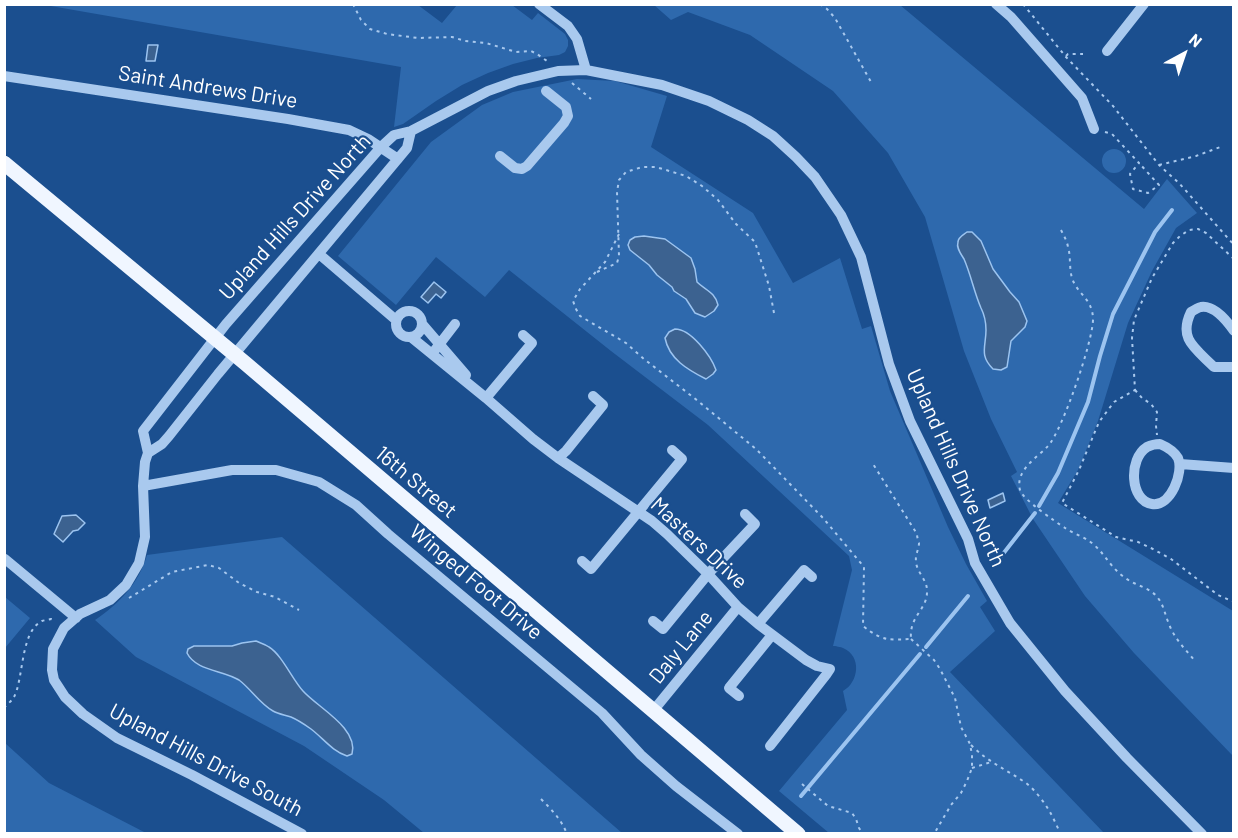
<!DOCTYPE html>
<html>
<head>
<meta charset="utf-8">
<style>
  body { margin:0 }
  #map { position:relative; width:1238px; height:838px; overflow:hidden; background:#1b4f8f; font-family:Barlow,sans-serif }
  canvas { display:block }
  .frame { position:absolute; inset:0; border:6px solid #fff; pointer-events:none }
  .north { position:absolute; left:1154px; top:24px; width:60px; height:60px; -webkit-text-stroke:4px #1b4f8f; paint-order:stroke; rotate:40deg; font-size:16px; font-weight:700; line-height:24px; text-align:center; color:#fff }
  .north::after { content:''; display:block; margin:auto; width:21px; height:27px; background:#fff; clip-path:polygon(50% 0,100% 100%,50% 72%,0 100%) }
</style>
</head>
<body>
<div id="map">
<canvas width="1238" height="838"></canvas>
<div class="frame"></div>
<div class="north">N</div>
</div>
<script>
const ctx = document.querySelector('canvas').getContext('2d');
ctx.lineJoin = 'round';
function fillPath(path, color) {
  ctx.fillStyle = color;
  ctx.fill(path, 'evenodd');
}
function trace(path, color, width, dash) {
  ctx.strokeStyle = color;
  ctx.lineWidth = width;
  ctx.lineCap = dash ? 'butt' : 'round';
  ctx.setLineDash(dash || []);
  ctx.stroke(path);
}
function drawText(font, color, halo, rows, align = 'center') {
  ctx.font = font + ' Barlow,sans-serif';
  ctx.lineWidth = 4.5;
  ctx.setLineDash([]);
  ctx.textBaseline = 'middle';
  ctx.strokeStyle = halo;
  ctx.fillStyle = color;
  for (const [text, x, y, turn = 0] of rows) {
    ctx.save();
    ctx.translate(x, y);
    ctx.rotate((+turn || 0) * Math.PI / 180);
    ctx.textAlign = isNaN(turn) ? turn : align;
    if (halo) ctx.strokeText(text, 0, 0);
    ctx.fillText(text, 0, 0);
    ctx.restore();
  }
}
fillPath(new Path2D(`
  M45 5H418L442 23 457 5H512L532 20 538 13 565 34 568 40V46L565 52 559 55 537 58 513 64 488 73 462 85 436 101 403 124 394 127 401 67Z
  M654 5H900L1144 209 1167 179 1197 213 1176 228 1152 271 1128 323 1098 421 1078 470 1058 503 1233 611V756L1134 653 1085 596 1033 519 1011 476 1017 472 991 419 964 351 925 217 888 153 833 91 750 35 688 12 671 20Z
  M577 79 615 81 667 96 651 147 753 213 793 283 840 258 862 329 871 326 890 391 948 527 966 564 987 601 980 607 995 631 950 672 1104 833H829L779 791 847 710 843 691C859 682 862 656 843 648 842 647 834 646 833 646L852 570 849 556 708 425 611 351 509 270 485 297 436 257 396 305 338 256 431 142 482 105 513 92Z
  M1102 161a12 12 0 1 1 24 0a12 12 0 1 1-24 0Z
  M282 537 622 833H424L384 800 304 746 136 657 95 620C119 604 139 583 147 555Z
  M5 597 30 618 5 648 4 597Z
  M5 743 49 783 146 833H5Z`), '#2e69ad');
const water = new Path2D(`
  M148 45H158L155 61H146Z
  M967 232H972L981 241 993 269 1010 292 1019 302 1027 321 1025 327 1011 341 1007 367 1001 370 993 369C979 355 986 347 986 330 986 323 984 314 981 308 974 292 971 275 964 259 961 254 956 248 958 242 958 237 963 235 967 232Z
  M644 236 665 239 691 258 695 269 697 282C705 290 715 292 718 305L714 311 705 317 695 313 686 299 674 291 672 287 657 275 649 265 630 250 628 245 630 240 635 237Z
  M434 282 446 292 441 298 436 294 428 303 421 297Z
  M675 329C691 329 711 356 716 370L713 374 706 379C688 370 669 359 665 338L669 332Z
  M1003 493 1005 501 990 508 988 500Z
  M76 515 85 523 78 530 73 531 63 542 54 534 62 516Z
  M256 641C260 643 265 644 269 647 282 655 292 679 303 691 317 707 359 728 352 754L347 756C332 751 323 738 311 729 304 724 298 720 291 717 285 715 278 714 273 711 260 704 251 689 239 680 223 670 196 671 187 653L188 649 194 646H232L242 643Z`);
fillPath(water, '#3c6290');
trace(water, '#9cc4f0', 1.5);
trace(new Path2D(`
  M1039 506 1058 473 1088 402 1100 356 1113 314 1155 232 1172 210
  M999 559 1035 513
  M926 647 968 596
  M801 796 920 654`), '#9cc4f0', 4);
trace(new Path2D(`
  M353 4 361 20 370 29 387 34 418 38 452 37 465 41 486 43 516 52 531 51 537 54 547 61
  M820 4 827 9 835 18 871 82
  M1023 4 1066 57 1113 106 1159 165 1179 183 1234 245
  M1066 56 1068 54H1083
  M572 83 591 99
  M1105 132 1112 134 1139 163 1130 174 1133 189 1148 193 1159 185 1139 163
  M1159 165 1196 156 1223 146
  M1061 230C1064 236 1067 241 1068 247 1071 257 1069 268 1072 278 1077 294 1092 298 1093 318 1094 339 1062 431 1048 446 1037 458 1015 470 1020 490 1022 499 1056 522 1065 528 1074 534 1085 537 1093 544 1105 554 1111 568 1124 577 1135 586 1150 587 1158 598 1164 606 1165 615 1169 624 1174 638 1185 649 1195 661
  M619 234 605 262 580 289 573 301 576 309 580 316 626 343 644 359 698 401 756 449 823 518 864 567 863 626C882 641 888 640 911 639 909 616 927 610 927 592 928 580 916 572 916 561 915 555 919 549 919 543 918 540 917 537 917 534L873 464
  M1234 259 1206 233 1198 229 1189 230 1180 236 1173 243 1152 278 1134 320 1132 338 1135 390 1114 402 1099 422 1079 470 1062 503 1116 537 1138 542 1151 548 1171 559 1218 595 1234 602
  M597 272 617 263 619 256 617 192 619 180 626 172 642 167H656L686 176 702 186 718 200 736 224 755 242 769 286 774 313
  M1135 390 1142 398 1151 404 1157 412 1156 426 1157 435
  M129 598 172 572 208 565 219 568 239 583 257 592 275 597 299 610
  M911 639 934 660 940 669 955 698 961 727 970 744 972 755V768L967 781 961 793 951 805 934 834
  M4 708C7 704 12 701 14 697 24 678 20 632 42 621 45 620 48 620 51 619L55 621
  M971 745C988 762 1007 770 1026 783 1036 791 1044 802 1050 812 1054 819 1057 827 1061 834
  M972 768 991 762
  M802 784 828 806 852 813 856 819 859 828 863 834
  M541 799C552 810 561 819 567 834`), '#a9c9ee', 2, [3, 4.5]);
trace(new Path2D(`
  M539 4 568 26 577 39 586 70
  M996 4 1011 17 1082 98 1094 129
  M1107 51 1144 4
  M4 76 288 119 349 130 368 139 398 159
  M500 156 515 168 522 169 527 166 564 123 568 116 566 107 546 91
  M319 254 396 320
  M396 324a13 13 0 1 1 26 0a13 13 0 1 1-26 0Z
  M423 325 466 375
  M1234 331C1227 321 1214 305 1201 307 1197 308 1194 310 1191 312 1178 339 1195 348 1214 367H1234
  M411 337 486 398 533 439 558 458 652 521 667 534 708 574 738 607 758 624 806 660 817 666 830 669 826 675 770 746
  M435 350 455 324
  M486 398 532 343 523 335
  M1160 444C1167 447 1174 451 1178 458 1184 472 1171 507 1152 504 1130 501 1128 459 1147 447 1151 445 1155 444 1160 444Z
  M148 453 162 444 169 436 218 374 407 148 411 131
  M558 458 566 451 603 405 593 396
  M1180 464 1234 468
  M143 486 232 470H276L319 482 356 505 388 534 602 713 641 755 676 786 738 834
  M5 559 76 618
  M582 561 591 569 682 459 672 450
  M653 621 663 629 708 574 755 524 745 514
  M758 624 804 570 812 577
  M739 696 729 688 772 635
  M653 711 738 607
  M302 834 192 775 117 738 83 714 65 697 54 680 52 670 53 649 64 628 80 614 110 600 126 585 139 563 145 537 143 486 145 462 148 453 143 431 226 324 381 147 394 135 411 131 488 91 516 81 558 71 586 70 662 85 709 101 748 120 773 136 796 157 815 177 841 215 861 257 889 364 910 421 968 539 975 563 1010 623 1065 691 1127 758 1202 834`), '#a9c9ee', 10);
trace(new Path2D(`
  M4 163 245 363 798 834`), '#f0f6ff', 15);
drawText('21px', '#fff', '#1b4f8f', [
  ["Saint Andrews Drive",208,87,9],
  ["Upland Hills Drive North",295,217,-48],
  ["Upland Hills Drive North",956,468,66],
  ["16th Street",416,482,40],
  ["Masters Drive",699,543,43],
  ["Winged Foot Drive",476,582,40],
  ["Daly Lane",681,647,-51],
  ["Upland Hills Drive South",206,760,28]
]);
</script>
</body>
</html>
